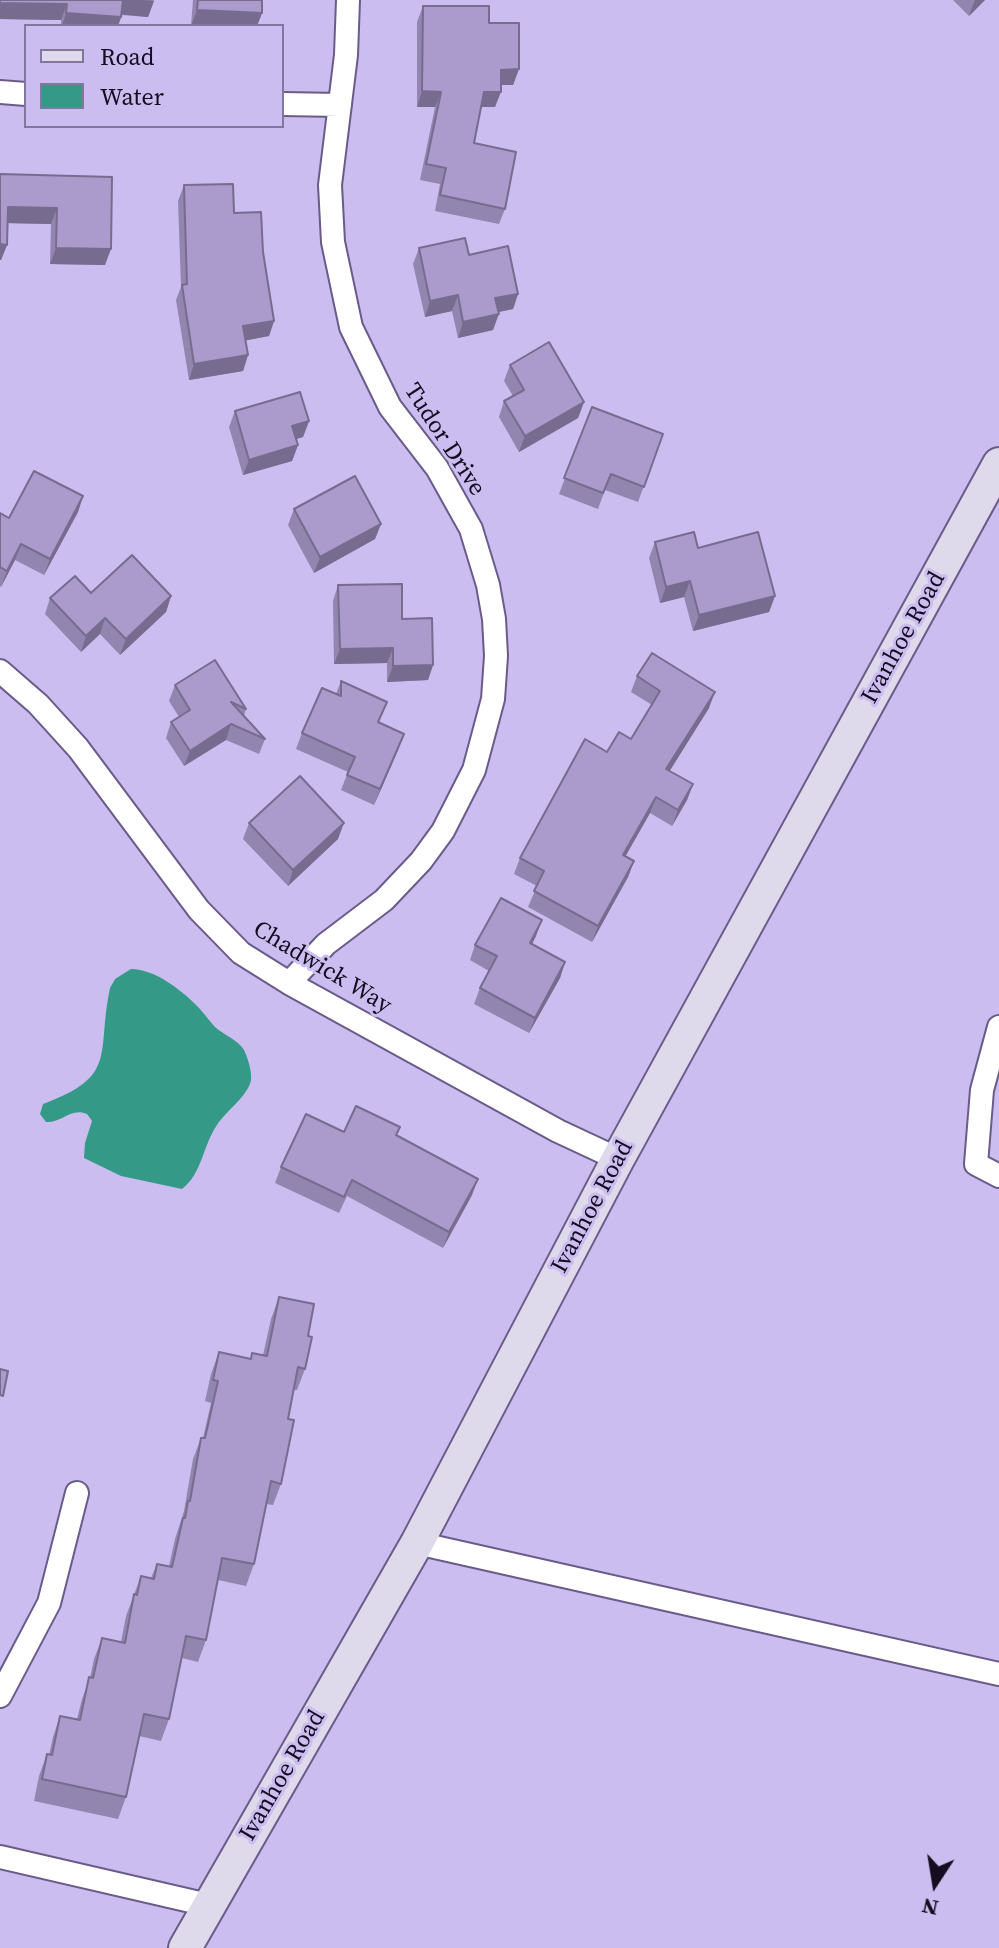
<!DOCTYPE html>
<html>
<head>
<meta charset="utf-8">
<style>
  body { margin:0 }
  #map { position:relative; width:999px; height:1948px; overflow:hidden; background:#ccbdf0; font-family:"Source Serif 4",serif }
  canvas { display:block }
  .legend { position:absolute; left:24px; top:24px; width:260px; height:104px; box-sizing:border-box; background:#ccbdf0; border:2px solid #82779c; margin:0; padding:10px 14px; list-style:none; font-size:24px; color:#130d1f }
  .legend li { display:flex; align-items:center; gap:16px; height:40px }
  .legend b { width:40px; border:2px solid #82779c }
  .north { position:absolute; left:895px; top:1844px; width:80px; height:80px; -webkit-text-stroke:6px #ccbdf0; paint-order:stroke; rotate:192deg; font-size:22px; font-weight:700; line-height:32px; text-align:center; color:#130d1f }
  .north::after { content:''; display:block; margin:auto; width:28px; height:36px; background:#130d1f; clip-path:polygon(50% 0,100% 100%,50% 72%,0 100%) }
</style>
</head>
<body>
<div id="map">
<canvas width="999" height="1948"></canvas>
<ul class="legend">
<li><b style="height:10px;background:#dfd9ec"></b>Road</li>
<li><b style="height:22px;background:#349a87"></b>Water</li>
</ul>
<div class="north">N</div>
</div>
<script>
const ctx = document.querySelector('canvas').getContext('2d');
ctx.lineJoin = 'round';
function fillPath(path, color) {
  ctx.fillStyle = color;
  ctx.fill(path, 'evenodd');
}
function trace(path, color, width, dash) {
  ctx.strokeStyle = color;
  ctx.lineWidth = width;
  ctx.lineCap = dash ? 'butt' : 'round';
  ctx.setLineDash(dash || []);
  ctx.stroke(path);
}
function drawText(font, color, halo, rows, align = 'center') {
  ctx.font = font + ' "Source Serif 4",serif';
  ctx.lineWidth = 6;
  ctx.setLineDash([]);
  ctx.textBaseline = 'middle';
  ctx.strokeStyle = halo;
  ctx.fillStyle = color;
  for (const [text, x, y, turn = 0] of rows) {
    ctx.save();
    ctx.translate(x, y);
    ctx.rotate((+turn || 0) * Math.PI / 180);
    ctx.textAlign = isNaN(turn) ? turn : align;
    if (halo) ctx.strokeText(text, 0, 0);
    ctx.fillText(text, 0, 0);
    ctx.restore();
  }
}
fillPath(new Path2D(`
  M131 969C155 969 183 991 199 1008 205 1014 209 1021 215 1027 224 1035 238 1040 244 1050 248 1058 252 1072 251 1080 248 1096 226 1111 217 1125 203 1145 202 1174 182 1189L121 1176 84 1158 85 1143 92 1121 87 1114C71 1107 62 1123 46 1122L40 1114 43 1104C119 1076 96 1055 110 988L115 979Z`), '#349a87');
const street = new Path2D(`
  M0 92 26 94
  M282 104 340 105
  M0 671 38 704 78 748 199 910 241 953 289 983 558 1131 618 1159
  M289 983 326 944 384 900 421 861 443 831 474 770 493 699 496 656 494 619 488 585 471 529 437 468 390 407 351 327 333 242 330 185 346 55 348 0
  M999 1027 982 1090 976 1164 999 1176
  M417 1543 999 1674
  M0 1696 49 1603 77 1493
  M0 1857 208 1905`);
const secondary = new Path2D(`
  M185 1948 417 1543 618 1159 999 464`);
trace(street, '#6a5b89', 26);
trace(secondary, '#6a5b89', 36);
trace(street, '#fff', 22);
trace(secondary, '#dfd9ec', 32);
fillPath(new Path2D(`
  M0 0H154L148 17 122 15 118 26H61V20L0 19Z
  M193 0H262V13L257 26H191Z
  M953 0H985L969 16Z
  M423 6 489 23 519 69 513 85H501L495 107H481L474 143 505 209 499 224 435 211 440 184 420 180 435 107H417V22Z
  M0 174 112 177 105 265 50 264 51 224 8 223 7 245 1 260H0Z
  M184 185 234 213 263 252 274 321 269 336 246 340 248 355 243 371 189 380 176 300 181 287 178 201Z
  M419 248 469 255 518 294 513 309 498 312 493 330 458 338 452 311 425 317 413 264Z
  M510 365 584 402 578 418 519 452 499 417 504 401 513 396 504 381Z
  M592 407 663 434 638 502 605 490 598 509 559 494Z
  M235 411 309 421 303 437 296 439 298 445 292 461 243 475 229 427Z
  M83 496 78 512 44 575 15 560 1 587 0 586V513L9 518Z
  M294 509 381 524 375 539 314 573 288 525Z
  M655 542 698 548 775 596 769 612 693 631 684 597 660 603 649 558Z
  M338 585 402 619 433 665 428 680 387 682V663L334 664 333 601Z
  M91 593 171 596 166 612 120 655 100 634 81 652 45 614 50 598Z
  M215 660 246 709 244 716 265 739 259 754 226 740 184 766 166 738 171 722 179 717 169 701 175 685Z
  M637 676 709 708 669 771 693 784 687 800 672 826 650 813 625 857 634 861 628 877 592 942 528 907 537 886 514 874 520 858 607 752 631 739 652 705 631 692Z
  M341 681 379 723 398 750 374 805 341 790 348 772 296 749 302 733 336 694Z
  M249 823 338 839 288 886 243 839Z
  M536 936 532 944 565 962 560 978 529 1033 474 1004 480 988 489 971 470 960 475 945Z
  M344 1132 397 1135 472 1195 443 1248 347 1196 339 1213 275 1183 281 1167Z
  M279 1297 308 1336 305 1369 297 1390H294L288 1419 281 1484 273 1505 266 1504 254 1564 246 1586 218 1580 206 1640 198 1662 182 1658 169 1719 161 1741 139 1736 126 1797 118 1819 34 1801 39 1776 47 1754 49 1755 53 1737 60 1716 77 1719 82 1699 90 1678 94 1659 102 1638 121 1642 126 1616 141 1576 151 1578 157 1564 169 1566 175 1539 184 1511 193 1459 201 1438H203L211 1403 205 1401 211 1374 219 1352 250 1359 252 1353 263 1355 271 1319Z`), '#9285af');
fillPath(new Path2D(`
  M122 0H143L154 1 148 17 117 14Z
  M975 0H985L969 16Z
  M0 3 67 4 61 20 0 19Z
  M197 10 262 13 257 26H191Z
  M66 13 121 17 118 26H62Z
  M519 69 513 85H495L501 70Z
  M422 91 441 92 435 107H417Z
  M484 92H501L495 107H479Z
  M8 207 57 208 51 224 2 223Z
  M0 244 7 245 1 260H0Z
  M56 248 111 249 105 265 50 264Z
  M518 294 513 309 489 314 495 298Z
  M458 295 452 311 425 317 430 301Z
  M499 314 493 330 458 338 463 322Z
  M274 321 269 336 238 342 243 326Z
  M248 355 243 371 189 380 194 364Z
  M584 402 578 418 519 452 525 436Z
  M309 421 303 437 286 442 292 426Z
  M298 445 292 461 243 475 249 460Z
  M83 496 78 512 44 575 50 559Z
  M381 524 375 539 314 573 320 557Z
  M21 544 15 560 1 587 7 571Z
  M690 581 684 597 660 603 666 587Z
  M171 596 166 612 120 655 126 639Z
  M775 596 769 612 693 631 699 615Z
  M105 618 100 634 81 652 86 636Z
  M393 648 387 663 334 664 340 649Z
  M433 665 428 680 387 682 393 666Z
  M715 692 709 708 661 785 666 769Z
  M231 724 226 740 184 766 190 751Z
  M404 734 398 750 374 805 380 789Z
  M693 784 687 800 672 826 678 810Z
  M656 797 650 813 617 871 623 855Z
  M344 823 338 839 288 886 293 870Z
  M634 861 628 877 592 942 598 926Z
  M542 920 536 936 524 959 530 943Z
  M565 962 560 978 529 1033 535 1018Z
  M478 1179 472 1195 443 1248 449 1232Z`), '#776c8f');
const building = new Path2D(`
  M0 0H123L121 17 66 13 67 4 0 3Z
  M198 0H262V13L197 10Z
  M423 6H489V23H519V69L501 70V92H484L474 143 516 152 505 209 440 195 446 168 426 164 441 92 422 91Z
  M0 174 112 177 111 249 56 248 57 208 8 207 7 245 0 244Z
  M233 184 234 213 261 212 263 252 274 321 243 326 248 355 194 364 182 285 187 284 184 185Z
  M465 238 469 255 508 246 518 294 495 298 499 314 463 322 458 295 430 301 419 248Z
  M549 342 584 402 525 436 504 401 524 390 510 365Z
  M300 392 309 421 292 426 298 445 249 460 235 411Z
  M592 407 663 434 644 487 611 474 603 493 564 478Z
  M34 471 83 496 50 559 21 544 7 571 0 567V513L9 518Z
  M355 476 381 524 320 557 294 509Z
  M694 532 698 548 758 532 775 596 699 615 690 581 666 587 655 542Z
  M132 555 171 596 126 639 105 618 86 636 50 598 75 576 91 593Z
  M402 584V619L432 618 433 665 393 666V648L340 649 338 585Z
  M652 653 715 692 666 769 693 784 678 810 656 797 623 855 634 861 598 926 534 891 544 871 520 858 585 739 607 752 619 732 631 739 660 691 637 676Z
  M215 660 246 709 231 702 265 739 231 724 190 751 171 722 190 710 175 685Z
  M341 681 387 702 378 722 404 734 380 789 347 775 355 757 302 733 322 688 341 696Z
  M300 776 344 823 293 870 249 823Z
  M501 898 542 920 530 943 565 962 535 1018 480 988 497 956 475 945Z
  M356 1106 400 1127 396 1135 478 1179 449 1232 352 1180 344 1197 281 1167 306 1114 344 1132Z
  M279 1297 314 1304 308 1336 312 1337 305 1369 298 1367 288 1419 294 1420 281 1484 271 1481 254 1564 222 1558 206 1640 186 1636 169 1719 144 1714 126 1797 42 1779 47 1754 52 1755 60 1716 80 1720 89 1677 93 1678 102 1638 125 1643 134 1594 137 1595 141 1576 154 1579 157 1564 172 1567 183 1518H185L188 1501H190L201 1438H205L218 1381 213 1380 219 1352 251 1359 252 1353 267 1356Z
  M0 1369 8 1371 3 1396 0 1395Z`);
fillPath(building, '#aa9bcc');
trace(building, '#776c8f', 2);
drawText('24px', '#130d1f', '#ccbdf0', [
  ["Tudor Drive",444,440,57],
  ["Ivanhoe Road",904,638,-61],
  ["Chadwick Way",322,968,31],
  ["Ivanhoe Road",593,1207,-62],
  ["Ivanhoe Road",283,1776,-60]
]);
</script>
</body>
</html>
